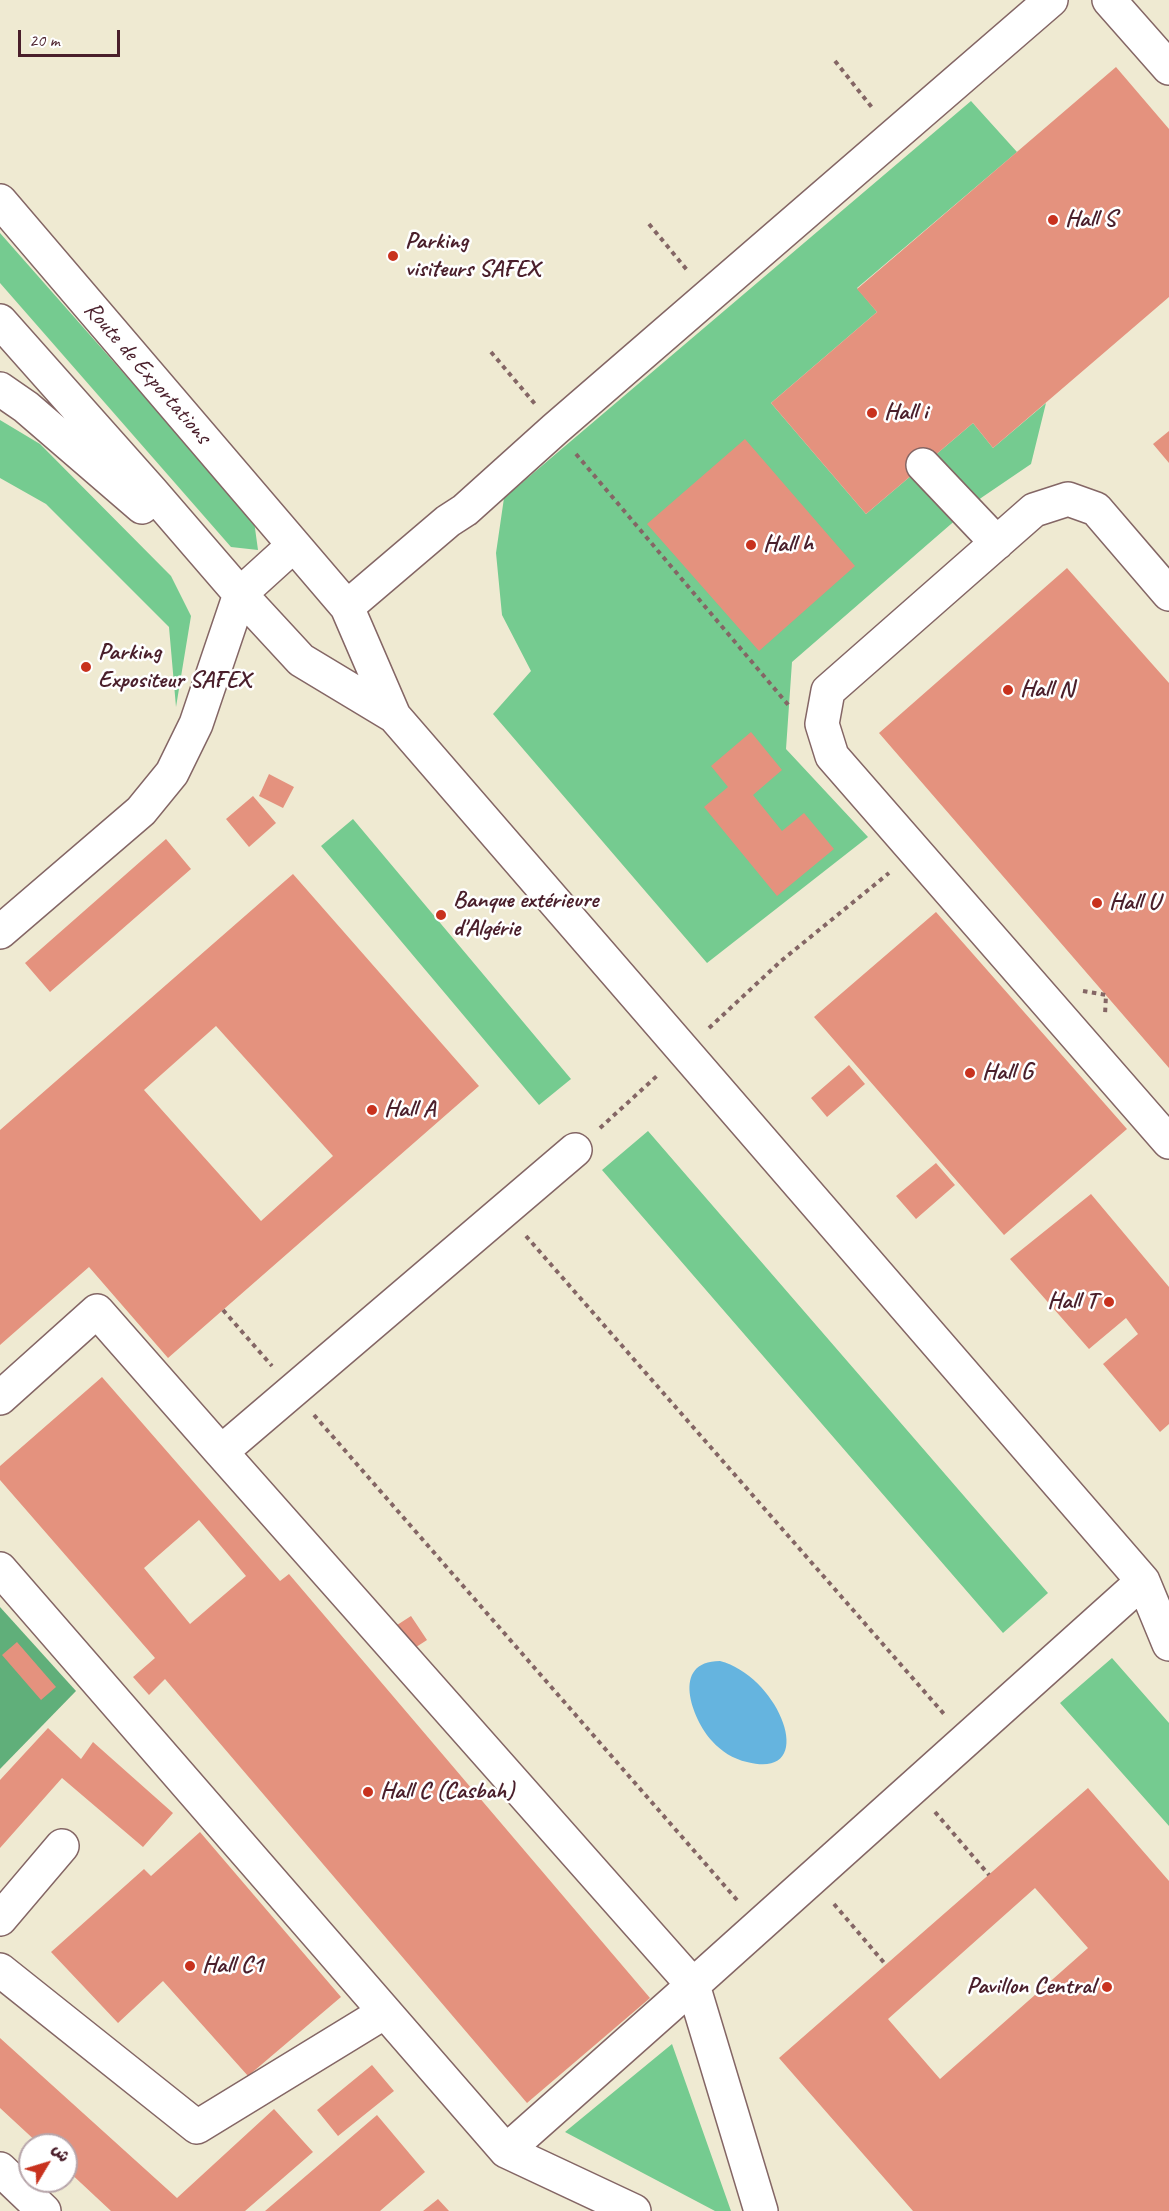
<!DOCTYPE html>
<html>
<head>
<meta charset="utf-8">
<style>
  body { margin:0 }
  #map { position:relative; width:1169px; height:2211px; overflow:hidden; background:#efead2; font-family:Caveat,"Playpen Sans Arabic",sans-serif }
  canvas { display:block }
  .north { position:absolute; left:18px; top:2133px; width:60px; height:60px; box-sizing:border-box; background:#fff; border:2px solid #b7a5aa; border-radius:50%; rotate:52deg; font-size:16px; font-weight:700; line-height:24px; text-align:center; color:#4a1f2b }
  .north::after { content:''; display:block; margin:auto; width:21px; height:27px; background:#c8321e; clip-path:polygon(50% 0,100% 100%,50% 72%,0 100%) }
  .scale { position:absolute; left:18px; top:30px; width:102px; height:27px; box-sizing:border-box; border:3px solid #4a1f2b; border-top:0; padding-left:8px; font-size:18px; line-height:21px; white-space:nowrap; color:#4a1f2b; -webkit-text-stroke:4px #fff; paint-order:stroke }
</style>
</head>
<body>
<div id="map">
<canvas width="1169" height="2211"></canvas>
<div class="north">ش</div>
<div class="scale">20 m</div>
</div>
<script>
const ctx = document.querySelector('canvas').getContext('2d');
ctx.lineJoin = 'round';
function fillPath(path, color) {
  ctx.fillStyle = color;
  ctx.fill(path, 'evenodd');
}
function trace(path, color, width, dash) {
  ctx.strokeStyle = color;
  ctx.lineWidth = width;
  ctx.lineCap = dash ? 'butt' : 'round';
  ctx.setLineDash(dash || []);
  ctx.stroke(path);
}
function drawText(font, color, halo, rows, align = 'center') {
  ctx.font = font + ' Caveat,sans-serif';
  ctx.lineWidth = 5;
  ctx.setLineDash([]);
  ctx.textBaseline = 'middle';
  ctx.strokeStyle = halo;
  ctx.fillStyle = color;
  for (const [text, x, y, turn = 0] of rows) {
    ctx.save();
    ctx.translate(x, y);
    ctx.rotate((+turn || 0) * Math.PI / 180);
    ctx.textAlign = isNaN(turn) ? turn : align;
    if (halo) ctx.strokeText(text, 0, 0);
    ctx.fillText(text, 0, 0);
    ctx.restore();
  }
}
fillPath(new Path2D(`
  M971 101 1017 152 857 288 877 312 771 403 866 514 973 423 993 448 1046 403 1031 464 981 498 792 662 786 749 868 837 707 963 493 714 531 671 502 615 496 553 504 498Z
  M0 233 254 521 258 550 231 547 0 283Z
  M0 420 40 444 171 576 191 616 176 707 169 627 46 504 0 478Z
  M353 819 571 1079 539 1105 321 846Z
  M648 1131 1048 1593 1003 1633 602 1170Z
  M1112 1658 1169 1723V1826L1060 1703Z
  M672 2044 731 2211H715L565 2132Z`), '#75cb90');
fillPath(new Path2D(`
  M0 1607 76 1691 0 1769Z`), '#60af7a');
fillPath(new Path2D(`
  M720 1661C781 1677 820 1781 747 1762 733 1759 721 1751 712 1741 692 1719 670 1661 720 1661Z`), '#65b4df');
fillPath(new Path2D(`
  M1116 67 1169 129V297L993 448 973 423 866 514 771 403 877 312 857 289Z
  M1169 431V463L1153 444Z
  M745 439 855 566 759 651 647 524Z
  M1067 568 1169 683V1068L879 733Z
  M751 732 782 770 753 795 782 831 804 813 834 849 777 896 704 807 728 787 711 766Z
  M269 774 294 787 283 808 259 796Z
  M253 796 276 823 249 847 226 819Z
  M166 839 191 869 50 992 25 963Z
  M293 874 479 1086 168 1358 89 1267 0 1345V1130ZM216 1026 333 1156 261 1221 144 1090Z
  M936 912 1127 1129 1004 1235 814 1017Z
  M849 1065 865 1084 827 1117 811 1098Z
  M936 1163 955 1185 916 1219 896 1196Z
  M1091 1194 1169 1287V1424L1160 1432 1103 1364 1138 1334 1126 1318 1089 1349 1010 1259Z
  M102 1377 280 1581 289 1574 650 1998 527 2103 165 1679 149 1695 133 1677 155 1658 0 1480V1466ZM199 1520 246 1576 190 1624 144 1568Z
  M411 1616 427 1640 410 1651 394 1627Z
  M17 1642 56 1687 41 1700 2 1655Z
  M48 1728 81 1759 93 1742 173 1813 143 1847 62 1778 0 1848V1780Z
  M1088 1788 1169 1881V2211H913L779 2058ZM1035 1888 1088 1948 940 2079 888 2019Z
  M200 1832 341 1997 248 2076 163 1981 118 2023 51 1952 144 1869 151 1876Z
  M0 2038 177 2198 274 2109 313 2152 245 2211H111L66 2169V2145H40L0 2108Z
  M372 2065 394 2091 338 2136 317 2110Z
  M377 2115 425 2172 380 2211H265Z
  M438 2199 449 2211H423Z`), '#e4927e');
const minor = new Path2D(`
  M1109 0 1169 68
  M0 201 347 607 394 716 1143 1581 1169 1644
  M0 321 152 492 240 594 301 660 394 716
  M0 389 26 407 142 507
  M923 465 997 543
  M1169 594 1096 509 1068 499 1034 510 828 691 822 724 832 756 1169 1142
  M347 607 448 521 465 510 555 429 1051 0
  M0 932 141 811 172 773 196 724 240 594 294 545
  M0 1398 97 1311 221 1452
  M0 1569 506 2151 634 2211
  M0 1919 62 1846
  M0 1970 197 2127 385 2012
  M506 2151 693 1985 221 1452 575 1150
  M0 2169 44 2211
  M761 2211 693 1985 1143 1581`);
trace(minor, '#846665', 36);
trace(new Path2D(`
  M835 61 874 110
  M649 224 687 270
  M491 352 535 404
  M576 454 790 707
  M1083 991 1106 995 1105 1015
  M709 1028 781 961 889 873
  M600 1128 659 1074
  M526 1236 944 1714
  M223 1310 272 1366
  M314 1415 737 1900
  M935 1812 989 1875
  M834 1904 886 1965`), '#846665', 4, [4.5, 4.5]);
trace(minor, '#fff', 33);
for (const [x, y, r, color] of [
  [1053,220,6,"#c8321e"],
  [393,256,6,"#c8321e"],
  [872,413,6,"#c8321e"],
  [751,545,6,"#c8321e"],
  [86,667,6,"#c8321e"],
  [1008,690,6,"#c8321e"],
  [1097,903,6,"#c8321e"],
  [441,915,6,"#c8321e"],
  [970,1073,6,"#c8321e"],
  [372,1110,6,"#c8321e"],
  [1109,1302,6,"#c8321e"],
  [368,1792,6,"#c8321e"],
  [190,1966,6,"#c8321e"],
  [1107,1987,6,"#c8321e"]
]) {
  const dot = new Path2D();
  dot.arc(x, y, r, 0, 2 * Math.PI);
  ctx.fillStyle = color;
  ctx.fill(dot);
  trace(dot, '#fff', 2);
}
drawText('bold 24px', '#4a1f2b', '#fff', [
  ["Hall S",1065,220],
  ["Parking",405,242],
  ["visiteurs SAFEX",405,270],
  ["Hall i",884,413],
  ["Hall h",763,545],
  ["Parking",98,653],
  ["Expositeur SAFEX",98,681],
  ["Hall N",1020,690],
  ["Banque extérieure",453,901],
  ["d'Algérie",453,929],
  ["Hall U",1109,903],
  ["Hall G",982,1073],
  ["Hall A",384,1110],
  ["Hall T",1097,1302,"right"],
  ["Hall C (Casbah)",380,1792],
  ["Hall C1",202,1966],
  ["Pavillon Central",1095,1987,"right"]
], 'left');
drawText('24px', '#4a1f2b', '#fff', [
  ["Route de Exportations",147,373,49]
]);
</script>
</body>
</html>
